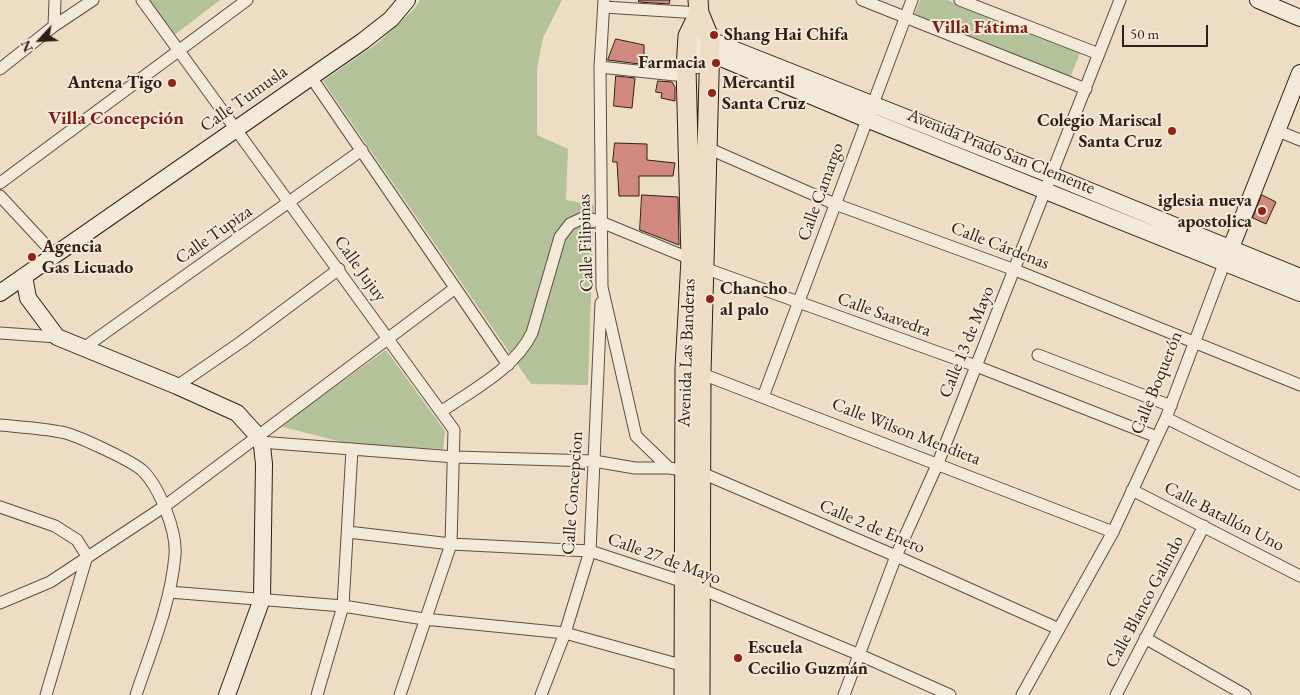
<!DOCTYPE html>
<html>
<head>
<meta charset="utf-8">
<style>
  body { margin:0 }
  #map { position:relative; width:1300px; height:695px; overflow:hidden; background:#edddc5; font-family:"EB Garamond",serif }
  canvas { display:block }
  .north { position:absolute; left:15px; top:15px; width:50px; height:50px; -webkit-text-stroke:4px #f3e9d9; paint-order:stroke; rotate:245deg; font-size:14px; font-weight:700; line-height:20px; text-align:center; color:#2e1f18 }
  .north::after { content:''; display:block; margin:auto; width:18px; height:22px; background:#2e1f18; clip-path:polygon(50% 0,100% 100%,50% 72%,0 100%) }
  .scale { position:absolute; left:1122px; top:25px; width:86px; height:22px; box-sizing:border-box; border:2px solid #2e1f18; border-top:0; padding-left:6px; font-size:15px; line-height:18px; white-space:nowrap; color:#2e1f18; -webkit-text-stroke:4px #f3e9d9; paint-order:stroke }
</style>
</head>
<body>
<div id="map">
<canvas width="1300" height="695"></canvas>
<div class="north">N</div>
<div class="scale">50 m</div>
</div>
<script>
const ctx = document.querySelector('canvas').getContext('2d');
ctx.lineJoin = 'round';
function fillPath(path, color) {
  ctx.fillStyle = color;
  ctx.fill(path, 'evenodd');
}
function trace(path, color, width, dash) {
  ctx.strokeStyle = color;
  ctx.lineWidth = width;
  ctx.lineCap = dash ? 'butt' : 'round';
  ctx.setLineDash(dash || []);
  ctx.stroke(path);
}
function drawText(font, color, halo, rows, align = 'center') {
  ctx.font = font + ' "EB Garamond",serif';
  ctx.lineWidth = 4;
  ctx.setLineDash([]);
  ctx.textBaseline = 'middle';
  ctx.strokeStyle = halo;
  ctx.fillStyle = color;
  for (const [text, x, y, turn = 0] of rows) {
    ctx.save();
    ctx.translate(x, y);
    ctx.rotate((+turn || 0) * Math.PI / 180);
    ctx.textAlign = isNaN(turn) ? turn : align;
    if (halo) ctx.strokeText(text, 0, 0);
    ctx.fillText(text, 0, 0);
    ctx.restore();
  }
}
fillPath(new Path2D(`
  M149 0H220L173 36Z
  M420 0H562L543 38 537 69V135L568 149 566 200 594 205 588 385 531 384 323 81 379 42 416 7Z
  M920 0H947L1080 53 1070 78 914 16Z
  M386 350 445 431 443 449 354 445 275 425 300 412Z`), '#b3c299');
const building = new Path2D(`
  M639 0H670L669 4 639 2Z
  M616 39 644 45V59L647 65 608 60Z
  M616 76 635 78 632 108 614 106Z
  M658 81 672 82 675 87V101L661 98 662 93 656 92Z
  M615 143 647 144V160L675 163 673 176H639V196H619L617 162H613Z
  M642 195 678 197 679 245 640 230Z
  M1262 195 1276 202 1266 224 1253 218Z`);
fillPath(building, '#d1897f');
trace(building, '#2e1f18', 1);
const street = new Path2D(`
  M142 0 454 430 451 544 400 695
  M604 0 600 67 602 287 636 436 669 468
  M862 0 1086 89
  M960 0 1099 54
  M604 7 699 13
  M54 26 55 0
  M600 67 675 75 686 68 708 67
  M0 69 54 26 93 0
  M311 77 508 365
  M1278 131 1300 140
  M703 146 835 204 1015 270 1300 385
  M0 183 247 0
  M0 196 54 254
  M0 333 57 337
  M85 347 362 150
  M1038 355 1171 406
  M697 372 1113 532
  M177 386 241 342 339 269
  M763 397 912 0
  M442 411C474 389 515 368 532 333L560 237 570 224 585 217 601 222 691 259 704 268 976 366 1157 437
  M1166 418 1300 484
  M0 425C20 427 41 428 61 432 75 434 134 462 143 471 160 488 177 532 175 555 171 603 151 650 136 695
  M260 442 455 457 594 461 635 468H669L702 473 896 556 1059 629
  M1132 490 1300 576
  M0 507 55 526 77 540 87 556 46 695
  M348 532 451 544 590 551 684 582 860 655 950 695
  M169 592 343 606 424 619 565 633 688 667
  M0 603 50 582 165 506 454 289
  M1145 638 1245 695
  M317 695 343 606 352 449
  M541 695 565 633 590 551 601 303
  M844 695 896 556 938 463 1120 0
  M1022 695 1113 532 1166 418 1227 256
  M1116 695 1204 526`);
const secondary = new Path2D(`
  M1258 0 1300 18
  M688 36 710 40 1051 175 1300 277
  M687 50 709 53 866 119 1300 293
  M1230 250 1300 73
  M24 276 28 298 57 337 177 386 237 413 257 435 262 446 264 464 262 599 227 695
  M0 293 363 41 391 19 407 0`);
const primary = new Path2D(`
  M698 0 699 13 710 40 701 373 700 695
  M684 695 685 368 691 259 686 68 688 36 699 13`);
trace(street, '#5e4e43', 13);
trace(secondary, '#2e1f18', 18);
trace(primary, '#2e1f18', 21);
trace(street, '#f3e9d9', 11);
trace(secondary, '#f3e9d9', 16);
trace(primary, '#edddc5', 19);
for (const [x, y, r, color] of [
  [714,35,5,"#8f2418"],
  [716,63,5,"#8f2418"],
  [172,83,5,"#8f2418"],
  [712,93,5,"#8f2418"],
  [1172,131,5,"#8f2418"],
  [1262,211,5,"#8f2418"],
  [32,257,5,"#8f2418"],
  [710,299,5,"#8f2418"],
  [738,658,5,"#8f2418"]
]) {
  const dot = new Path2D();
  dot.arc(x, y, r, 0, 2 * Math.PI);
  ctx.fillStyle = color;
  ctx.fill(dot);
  trace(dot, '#f3e9d9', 2);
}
drawText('bold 18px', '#2e1f18', '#f3e9d9', [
  ["Shang Hai Chifa",724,35],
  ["Farmacia",706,63,"right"],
  ["Antena Tigo",162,83,"right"],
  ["Mercantil",722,83],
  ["Santa Cruz",722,104],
  ["Colegio Mariscal",1162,121,"right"],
  ["Santa Cruz",1162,142,"right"],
  ["iglesia nueva",1252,201,"right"],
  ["apostolica",1252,222,"right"],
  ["Agencia",42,247],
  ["Gas Licuado",42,268],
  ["Chancho",720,289],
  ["al palo",720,310],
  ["Escuela",748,648],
  ["Cecilio Guzmán",748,669]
], 'left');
drawText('18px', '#2e1f18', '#f3e9d9', [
  ["Calle Tumusla",244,99,-35],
  ["Avenida Prado San Clemente",1001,152,22],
  ["Calle Camargo",821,192,-70],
  ["Calle Tupiza",214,235,-35],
  ["Calle Filipinas",586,243,-92],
  ["Calle Cárdenas",1000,246,21],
  ["Calle Jujuy",360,269,54],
  ["Calle Saavedra",884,315,20],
  ["Calle 13 de Mayo",967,342,-68],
  ["Avenida Las Banderas",687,353,-88],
  ["Calle Boquerón",1157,383,-68],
  ["Calle Wilson Mendieta",906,432,21],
  ["Calle Concepcion",573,493,-86],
  ["Calle Batallón Uno",1224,517,27],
  ["Calle 2 de Enero",872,527,23],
  ["Calle 27 de Mayo",664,559,20],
  ["Calle Blanco Galindo",1145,602,-62]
]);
drawText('bold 19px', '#7a1f14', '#f3e9d9', [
  ["Villa Fátima",980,28],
  ["Villa Concepción",116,119]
]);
</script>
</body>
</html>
